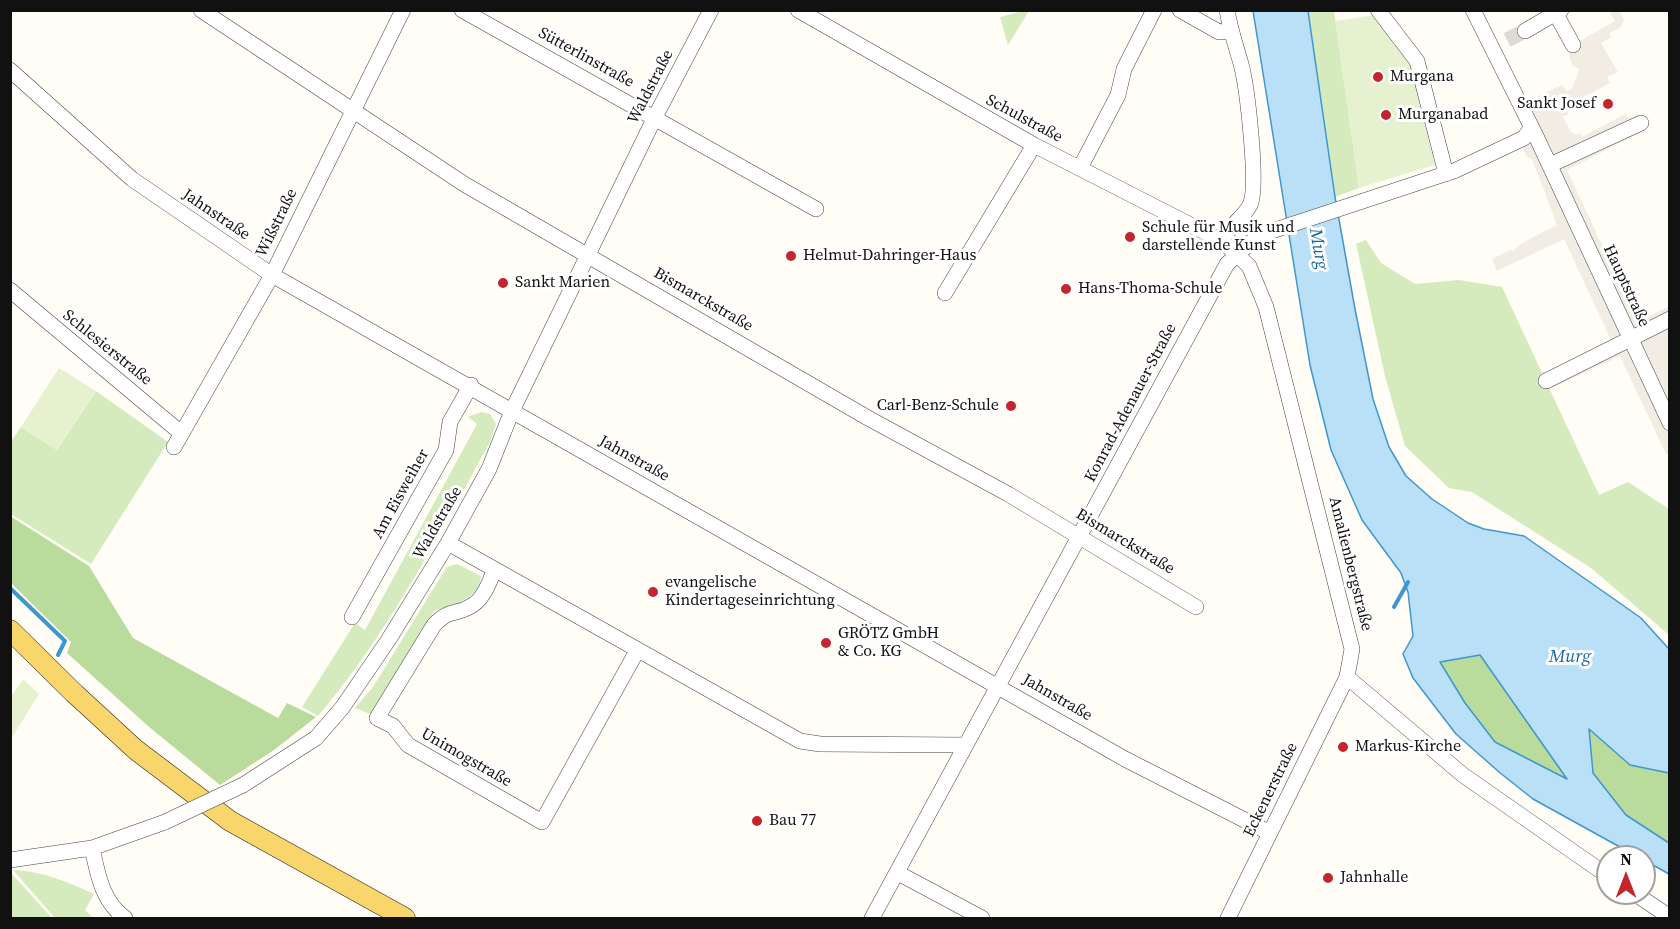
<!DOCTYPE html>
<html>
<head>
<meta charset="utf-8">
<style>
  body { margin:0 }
  #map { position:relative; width:1680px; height:929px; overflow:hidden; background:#fffdf5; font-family:"Source Serif 4",serif }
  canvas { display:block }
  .frame { position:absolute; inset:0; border:12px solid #111; pointer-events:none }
  .north { position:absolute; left:1596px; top:845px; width:60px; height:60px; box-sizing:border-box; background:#fff; border:2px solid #a0a0a0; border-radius:50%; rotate:0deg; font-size:16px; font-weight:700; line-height:24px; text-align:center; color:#111 }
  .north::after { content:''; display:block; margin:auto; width:21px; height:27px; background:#c4262e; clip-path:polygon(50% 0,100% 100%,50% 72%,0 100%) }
</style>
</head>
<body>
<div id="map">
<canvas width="1680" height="929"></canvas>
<div class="frame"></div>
<div class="north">N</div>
</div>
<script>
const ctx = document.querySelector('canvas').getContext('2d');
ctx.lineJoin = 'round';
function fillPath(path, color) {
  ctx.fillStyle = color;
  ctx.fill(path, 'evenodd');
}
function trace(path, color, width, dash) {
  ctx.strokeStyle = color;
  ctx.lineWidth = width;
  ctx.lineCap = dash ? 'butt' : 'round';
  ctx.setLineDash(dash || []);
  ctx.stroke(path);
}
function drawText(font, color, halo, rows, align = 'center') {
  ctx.font = font + ' "Source Serif 4",serif';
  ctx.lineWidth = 6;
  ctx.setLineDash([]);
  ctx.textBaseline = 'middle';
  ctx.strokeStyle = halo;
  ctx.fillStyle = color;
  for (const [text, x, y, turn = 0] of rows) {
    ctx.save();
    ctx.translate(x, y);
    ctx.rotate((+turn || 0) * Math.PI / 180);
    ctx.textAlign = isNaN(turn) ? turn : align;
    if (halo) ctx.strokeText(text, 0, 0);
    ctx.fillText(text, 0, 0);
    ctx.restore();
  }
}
fillPath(new Path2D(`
  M1027 10 1029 11 1008 45 1000 17Z
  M1308 11H1334L1359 188 1335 197Z
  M1366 240 1381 263 1415 284 1459 280 1502 287 1599 495 1628 482 1669 509V635L1591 568 1472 492 1449 488 1405 446 1385 376 1356 244Z
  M96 391 168 442 91 564 11 514 10 443 21 427 57 450Z
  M481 412 490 414 496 424 490 442C438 536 388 634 318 716L302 707 355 623 365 630 477 424 468 417Z
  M457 564 481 576C479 600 453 604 434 611L373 715 355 708 373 687 443 573 447 567Z
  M13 870C42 871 68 882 94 894L85 910 93 918H55Z
  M10 873H11L52 918H11Z`), '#d5ebbd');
fillPath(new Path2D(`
  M10 516 89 566 133 638 278 718 287 703 316 717 274 750 220 785 148 726 67 653 71 642 11 583Z
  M1480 655 1568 780 1495 742 1465 703 1440 662Z
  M1589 728 1630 765 1669 773V843L1626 815 1593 773Z`), '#b9dc9c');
fillPath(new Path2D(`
  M1375 15 1410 65 1435 165 1359 188 1335 21Z
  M59 368 96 391 57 450 21 427Z
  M23 679 39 694 11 739V697Z`), '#e6f2cf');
fillPath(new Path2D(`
  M1609 11H1619L1624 20 1620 28 1609 33 1611 37 1601 43 1618 72 1607 77 1610 83 1574 102 1567 100 1565 107 1569 114 1563 117 1571 132 1576 135 1580 133 1582 137 1625 114 1629 119 1637 115 1644 131 1567 170 1638 322 1669 306V454H1666L1620 356 1550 389 1547 372 1612 342 1564 239 1497 271 1492 259 1510 250 1513 251 1522 243 1557 225 1532 159 1527 157 1522 146 1528 105 1534 98 1562 85 1566 91 1572 89 1579 69 1572 65 1568 51 1573 45 1615 21Z`), '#f1ede2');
const water = new Path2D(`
  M1253 11H1308L1335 197 1355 309 1373 399 1389 447 1406 476 1432 499 1468 523 1484 529 1524 536 1641 618 1669 649V773L1630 765 1589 729 1593 773 1626 815 1669 843V874L1644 860V857H1638L1533 799 1499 772 1456 734 1413 678 1403 654 1413 636 1408 592 1401 573 1362 520 1331 450 1310 365ZM1480 655 1567 779 1495 742 1465 703 1440 662Z`);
fillPath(water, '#b9e0f7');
trace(water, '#3f96cf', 1.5);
trace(new Path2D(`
  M10 588 65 641 58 655
  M1394 607 1408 582`), '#3f96cf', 4);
trace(new Path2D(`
  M1507 40 1525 31`), '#dbdad3', 15, [15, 8]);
const minor = new Path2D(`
  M201 10 464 184 868 418 1008 494 1196 607
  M462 10 816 209
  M798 10 1034 145 1222 241 1249 266 1266 307 1352 649 1347 677 1228 918
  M1180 10 1219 32 1230 31
  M1378 10 1417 61 1446 174
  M1473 10 1535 134 1670 423
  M1556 14 1573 45
  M1525 31 1561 10
  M10 70 132 179 272 275 1125 759 1270 833
  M1550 165 1641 123
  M1080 168 1118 95 1124 69 1154 10
  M1222 241C1229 226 1244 217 1250 205 1259 187 1247 86 1241 64 1236 46 1230 29 1227 10
  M10 290 181 433
  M945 293 1034 145
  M1546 381 1670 319
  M174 447 272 275 403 10
  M448 543 800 741 820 744 966 745
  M494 570C490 582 483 600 471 606 455 616 450 608 434 625L377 718 393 726 408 745 542 822 637 651
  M352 617 446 450 450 422 471 385
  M1347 677 1463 775 1608 876
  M243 785 316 738 342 708 389 639 448 543 489 469 512 411 655 117 711 10
  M92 848C98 875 102 901 125 918
  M10 860 92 848 165 822
  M898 873 982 918
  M1634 893 1670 917
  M872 918 1227 264 1251 242 1269 232 1454 171 1524 138 1531 128`);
const major = new Path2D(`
  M10 630 74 693 136 750 230 821 405 918`);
trace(minor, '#444', 16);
trace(major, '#222', 21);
trace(minor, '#fff', 15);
trace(major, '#f9d66b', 20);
const minorBridge = new Path2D(`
  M165 822 243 785`);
trace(minorBridge, '#444', 16, []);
trace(minorBridge, '#fff', 15);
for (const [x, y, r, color] of [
  [1378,77,6,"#c4262e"],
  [1608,104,6,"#c4262e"],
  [1386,115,6,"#c4262e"],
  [1130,237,6,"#c4262e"],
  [791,256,6,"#c4262e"],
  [503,283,6,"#c4262e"],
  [1066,289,6,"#c4262e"],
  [1011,406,6,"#c4262e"],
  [653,592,6,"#c4262e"],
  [826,643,6,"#c4262e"],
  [1343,747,6,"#c4262e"],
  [757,821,6,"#c4262e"],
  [1328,878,6,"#c4262e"]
]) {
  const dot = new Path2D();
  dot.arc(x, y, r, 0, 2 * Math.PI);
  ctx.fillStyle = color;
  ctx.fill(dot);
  trace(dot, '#fff', 2);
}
drawText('16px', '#111', '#fff', [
  ["Sütterlinstraße",586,58,29],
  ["Waldstraße",651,87,-63],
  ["Schulstraße",1024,119,28],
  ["Jahnstraße",216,215,34],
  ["Wißstraße",277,223,-64],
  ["Hauptstraße",1626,286,65],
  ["Bismarckstraße",703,300,30],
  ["Schlesierstraße",107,348,39],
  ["Konrad-Adenauer-Straße",1131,403,-62],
  ["Jahnstraße",634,459,29],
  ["Am Eisweiher",401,494,-61],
  ["Waldstraße",438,523,-60],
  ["Bismarckstraße",1125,542,31],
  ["Amalienbergstraße",1350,564,76],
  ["Jahnstraße",1057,698,30],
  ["Unimogstraße",466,758,30],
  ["Eckenerstraße",1271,790,-64]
]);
drawText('16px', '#111', '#fff', [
  ["Murgana",1390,77],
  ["Sankt Josef",1596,104,"right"],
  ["Murganabad",1398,115],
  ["Schule für Musik und",1142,228],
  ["darstellende Kunst",1142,246],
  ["Helmut-Dahringer-Haus",803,256],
  ["Sankt Marien",515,283],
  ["Hans-Thoma-Schule",1078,289],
  ["Carl-Benz-Schule",999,406,"right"],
  ["evangelische",665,583],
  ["Kindertageseinrichtung",665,601],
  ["GRÖTZ GmbH",838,634],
  ["& Co. KG",838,652],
  ["Markus-Kirche",1355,747],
  ["Bau 77",769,821],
  ["Jahnhalle",1340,878]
], 'left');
drawText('italic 18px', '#1768a6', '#fff', [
  ["Murg",1318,249,80],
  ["Murg",1570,657]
]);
</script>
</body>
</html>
